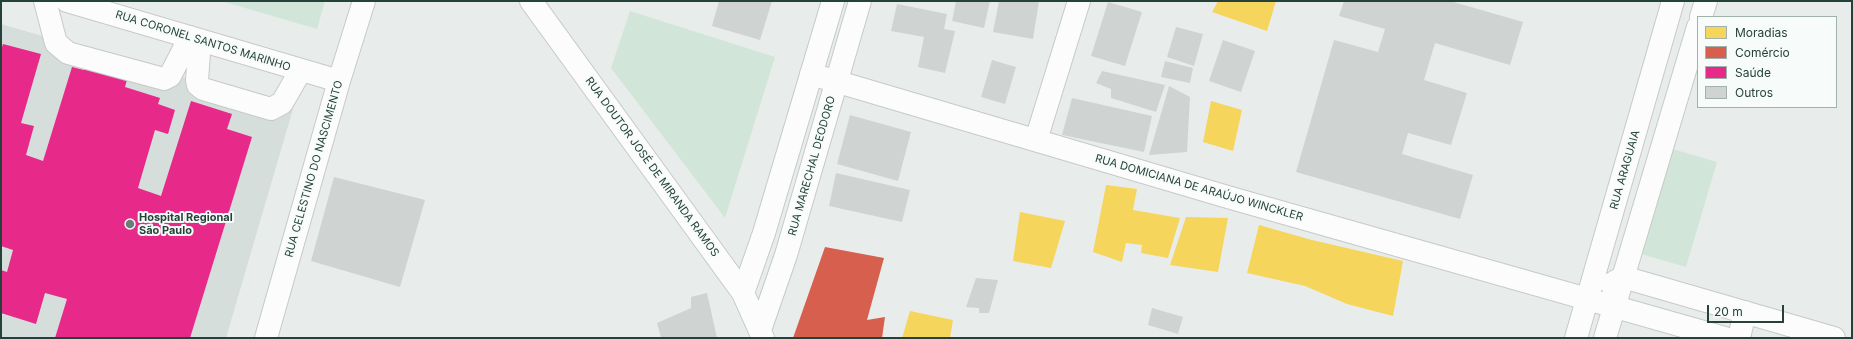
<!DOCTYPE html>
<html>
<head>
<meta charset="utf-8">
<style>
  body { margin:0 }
  #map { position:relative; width:1853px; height:339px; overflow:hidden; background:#e8edeb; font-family:Inter,sans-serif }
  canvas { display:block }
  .frame { position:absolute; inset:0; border:2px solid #24423a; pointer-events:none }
  .legend { position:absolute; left:1697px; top:16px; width:140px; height:92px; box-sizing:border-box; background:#f7fbf9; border:1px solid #a3b1ad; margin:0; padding:5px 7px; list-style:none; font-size:12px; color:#24423a }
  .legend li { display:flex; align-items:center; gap:8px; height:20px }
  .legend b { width:20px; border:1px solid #a3b1ad }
  .scale { position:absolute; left:1707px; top:305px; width:77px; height:18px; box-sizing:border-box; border:2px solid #24423a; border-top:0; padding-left:5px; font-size:12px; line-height:14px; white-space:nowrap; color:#24423a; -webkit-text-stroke:3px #f7fbf9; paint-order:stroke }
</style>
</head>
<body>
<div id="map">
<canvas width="1853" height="339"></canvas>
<div class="frame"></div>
<ul class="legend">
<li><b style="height:11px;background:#f6d55c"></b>Moradias</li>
<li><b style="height:11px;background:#d6604d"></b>Comércio</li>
<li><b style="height:11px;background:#e7298a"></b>Saúde</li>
<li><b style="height:11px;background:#cfd4d2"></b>Outros</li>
</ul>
<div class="scale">20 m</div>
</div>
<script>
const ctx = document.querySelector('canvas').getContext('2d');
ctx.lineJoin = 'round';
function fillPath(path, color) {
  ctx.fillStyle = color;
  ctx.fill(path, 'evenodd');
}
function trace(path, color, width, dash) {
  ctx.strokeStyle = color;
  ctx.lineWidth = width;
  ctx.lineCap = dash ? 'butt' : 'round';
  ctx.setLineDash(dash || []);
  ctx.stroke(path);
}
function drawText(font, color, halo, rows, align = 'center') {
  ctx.font = font + ' Inter,sans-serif';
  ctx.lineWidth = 4;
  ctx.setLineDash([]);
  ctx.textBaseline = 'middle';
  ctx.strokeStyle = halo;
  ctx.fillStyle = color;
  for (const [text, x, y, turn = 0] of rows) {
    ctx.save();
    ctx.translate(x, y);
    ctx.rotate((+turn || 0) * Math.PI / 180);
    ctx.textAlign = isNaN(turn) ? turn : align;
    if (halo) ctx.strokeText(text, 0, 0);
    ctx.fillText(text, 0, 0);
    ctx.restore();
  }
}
fillPath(new Path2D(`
  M1 24 293 109 226 338H1Z`), '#d6dedb');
fillPath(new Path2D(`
  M221 1H325L317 29Z
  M630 11 775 57 725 218 611 68Z
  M1673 149 1717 162 1686 267 1641 254Z`), '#d1e6d8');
fillPath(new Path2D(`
  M1218 1H1276L1267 31 1212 12Z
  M1211 101 1242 110 1233 151 1203 142Z
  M1106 185 1137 189 1133 210 1180 218 1168 258 1141 253 1142 245 1126 243 1122 262 1093 252Z
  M1020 212 1065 221 1051 268 1013 261Z
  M1186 217 1228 218 1218 272 1170 265Z
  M1259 225 1312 240 1403 261 1393 316 1347 304 1305 286 1247 273Z
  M910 311 953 320 950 338H902Z`), '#f6d55c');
fillPath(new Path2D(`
  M825 247 884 258 867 320 885 317 882 338H793Z`), '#d6604d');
fillPath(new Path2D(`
  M3 44 41 54 21 123 34 126 26 155 43 161 72 67 84 70 88 57 130 69 125 87 160 98 158 104 175 110 168 134 155 130 138 188 161 196 191 101 232 114 227 129 252 137 190 338H55L67 299 45 293 36 324 1 313V270L7 272 13 250 1 246V50Z`), '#e7298a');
fillPath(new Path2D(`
  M719 1H772L760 40 712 26Z
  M956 1H990L984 28 952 21Z
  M999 1H1039L1033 39 993 32Z
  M1344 1H1450L1523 22 1510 65 1435 43 1424 80 1467 93 1451 145 1408 133 1402 154 1473 175 1460 219 1296 172 1334 40 1378 52 1385 29 1339 16Z
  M1108 2 1142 12 1125 66 1091 56Z
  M897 4 947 14 944 29 955 31 945 73 918 67 924 37 891 31Z
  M1176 27 1203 34 1194 66 1167 57Z
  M1223 40 1255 51 1241 92 1209 81Z
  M992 60 1016 67 1005 104 981 97Z
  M1165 61 1193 68 1190 83 1161 77Z
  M1102 71 1165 85 1156 112 1111 98V89L1096 83Z
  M1169 86 1190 97 1187 152 1149 155Z
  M1072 98 1152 116 1144 152 1062 135Z
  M850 115 911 132 898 181 837 164Z
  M836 173 910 190 902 222 829 206Z
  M334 177 425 200 400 287 311 261Z
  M976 278 998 280 989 313H979V308L966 307Z
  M707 293 717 338H661L657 323 691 308V297Z
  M1152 308 1183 317 1178 334 1148 325Z`), '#cfd4d2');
const minor = new Path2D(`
  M45 1 56 43 68 53 164 79 170 76 190 37
  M67 1 339 81
  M531 1 743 293 763 338
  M1701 17 1706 1
  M200 40 197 80 198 85 203 89 271 109 282 103 301 70
  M811 74 1231 198 1725 338
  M1036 140 1079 1
  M1611 284 1623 277 1834 338
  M743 293 764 233 833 1
  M760 330 786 255 860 1
  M266 338 339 81 364 1
  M1576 338 1673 1
  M1605 338 1698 27
  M1739 338 1745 312`);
trace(minor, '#c5cac8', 24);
trace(minor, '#fcfcfc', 22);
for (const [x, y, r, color] of [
  [130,224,5,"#697e78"]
]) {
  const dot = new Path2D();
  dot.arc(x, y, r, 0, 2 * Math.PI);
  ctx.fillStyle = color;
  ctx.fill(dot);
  trace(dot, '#f7fbf9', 1.5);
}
drawText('11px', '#24423a', '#f7fbf9', [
  ["RUA CORONEL SANTOS MARINHO",203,41,17],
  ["RUA MARECHAL DEODORO",812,166,-74],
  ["RUA DOUTOR JOSÉ DE MIRANDA RAMOS",652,167,54],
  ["RUA CELESTINO DO NASCIMENTO",314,169,-74],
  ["RUA ARAGUAIA",1625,170,-74],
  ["RUA DOMICIANA DE ARAÚJO WINCKLER",1199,188,16]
]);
drawText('bold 11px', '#24423a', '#f7fbf9', [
  ["Hospital Regional",139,218],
  ["São Paulo",139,231]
], 'left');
</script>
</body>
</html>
